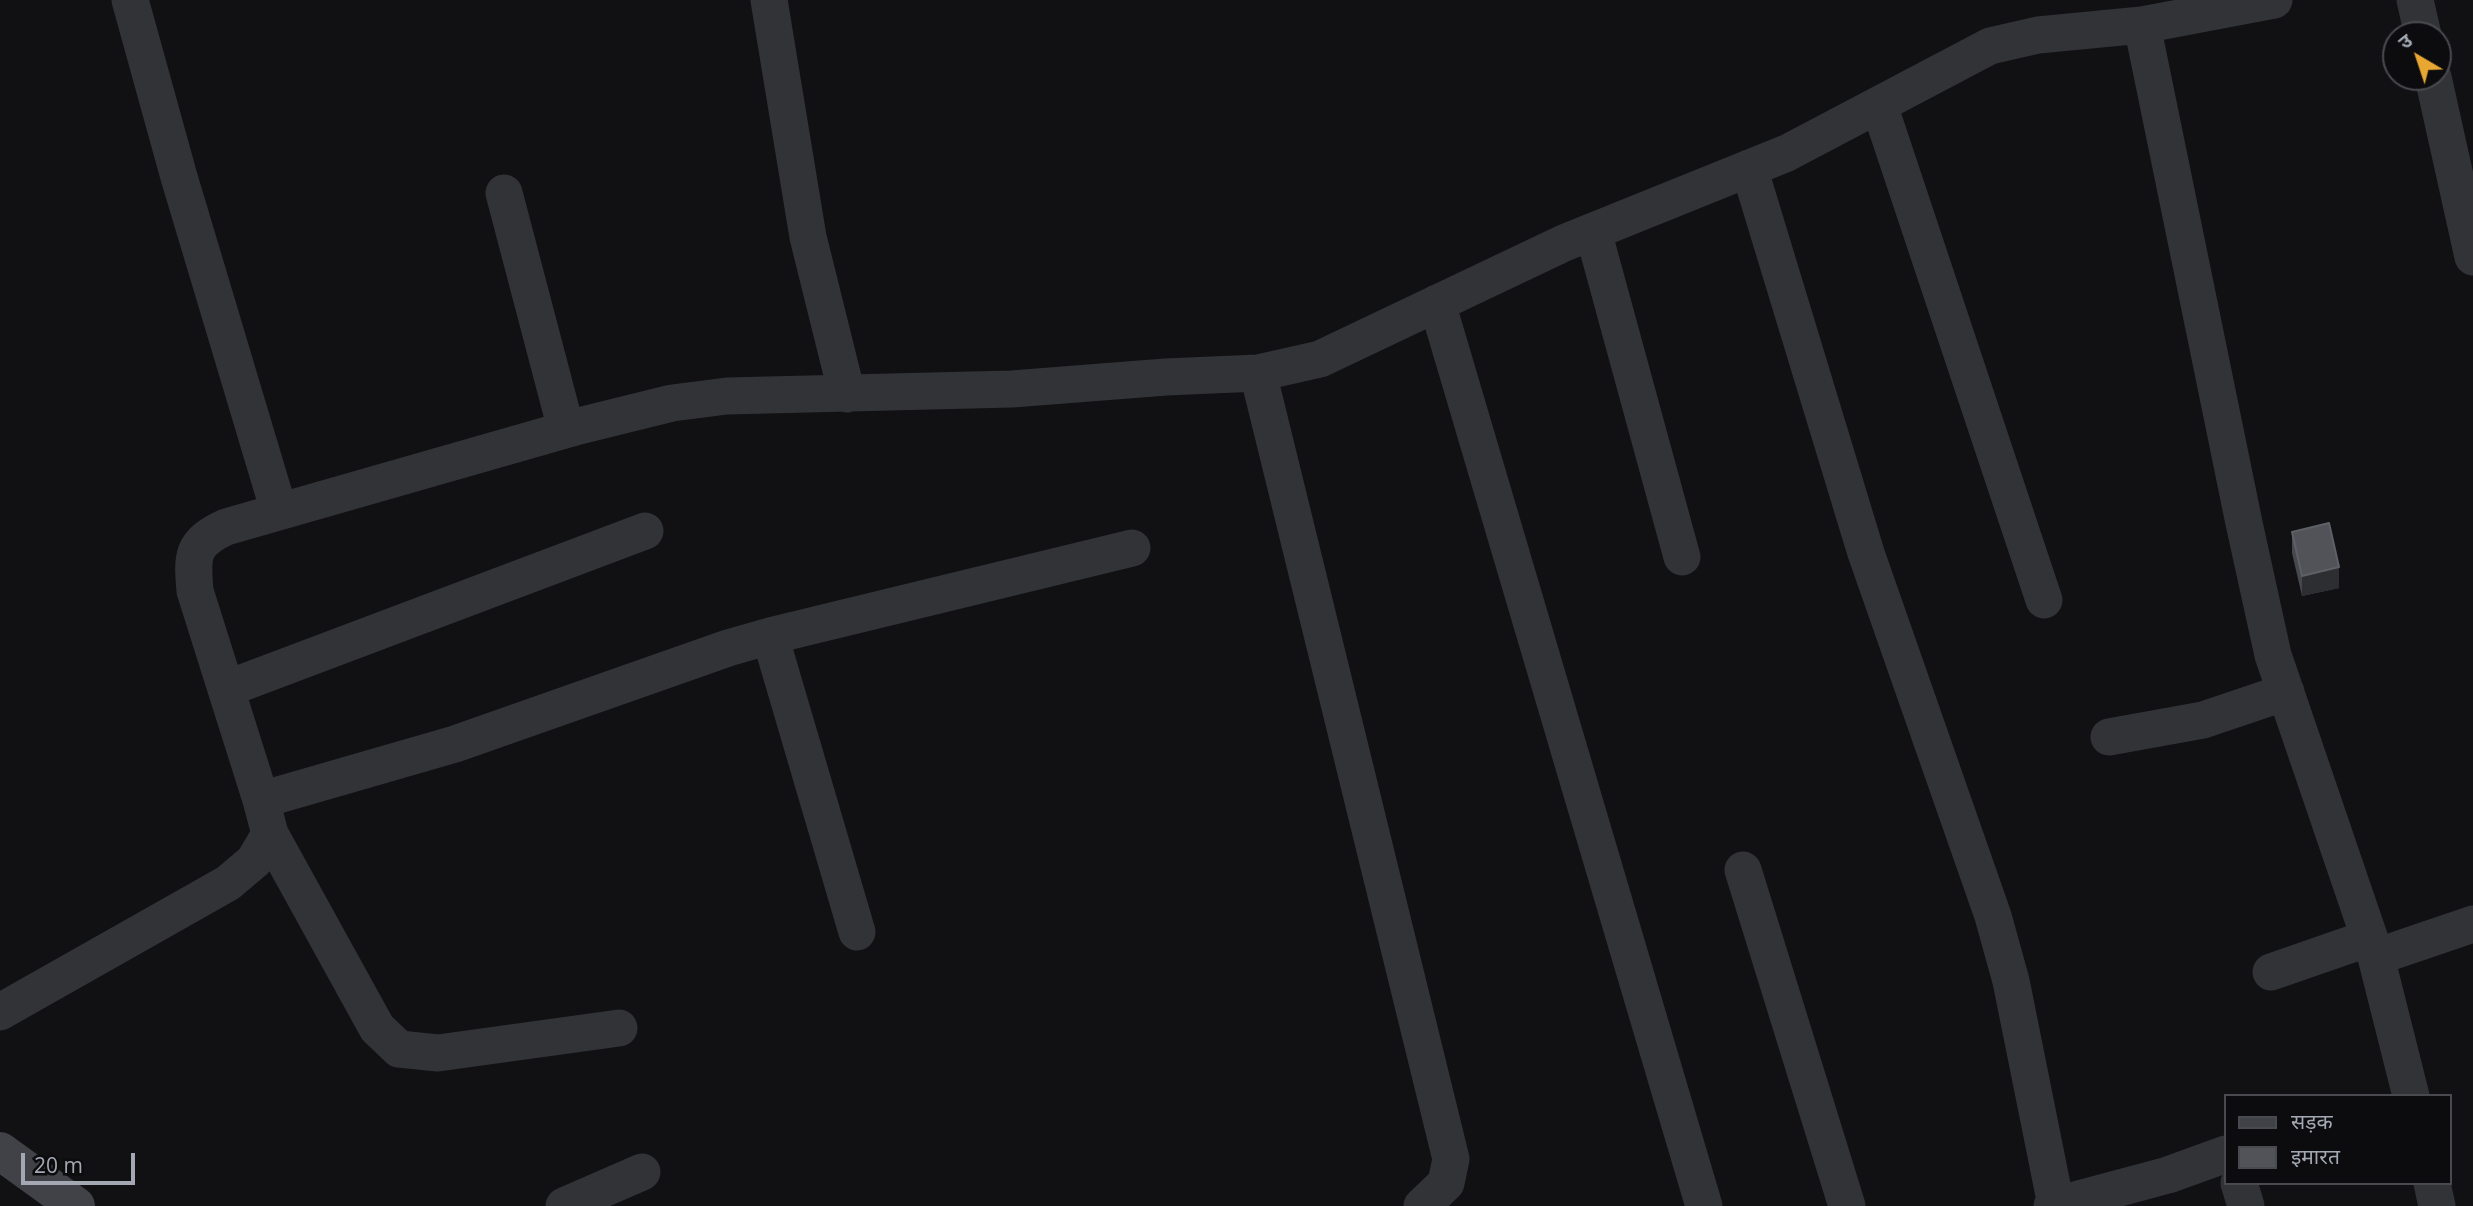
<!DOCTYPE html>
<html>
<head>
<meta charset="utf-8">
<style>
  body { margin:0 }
  #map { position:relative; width:2473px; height:1206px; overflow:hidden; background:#111113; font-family:"Open Sans","Noto Sans Devanagari",sans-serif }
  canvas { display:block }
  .legend { position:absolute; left:2224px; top:1094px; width:228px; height:91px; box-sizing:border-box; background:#0c0c0e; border:2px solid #484a50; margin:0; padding:9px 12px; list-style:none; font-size:21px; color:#a3a8b3 }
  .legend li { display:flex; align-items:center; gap:14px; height:35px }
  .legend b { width:35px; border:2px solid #484a50 }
  .north { position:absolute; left:2382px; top:21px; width:70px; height:70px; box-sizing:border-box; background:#0c0c0e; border:2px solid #484a50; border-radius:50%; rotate:321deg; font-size:19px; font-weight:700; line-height:28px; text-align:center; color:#a3a8b3 }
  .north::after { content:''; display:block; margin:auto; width:24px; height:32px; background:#e8a733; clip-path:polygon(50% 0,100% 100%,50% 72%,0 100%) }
  .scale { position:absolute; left:21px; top:1153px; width:114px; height:32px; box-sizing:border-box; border:4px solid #a3a8b3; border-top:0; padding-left:9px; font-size:21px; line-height:24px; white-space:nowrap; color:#a3a8b3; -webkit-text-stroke:5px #0c0c0e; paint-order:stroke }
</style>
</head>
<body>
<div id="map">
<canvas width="2473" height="1206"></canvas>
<ul class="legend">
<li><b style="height:9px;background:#404247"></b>सड़क</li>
<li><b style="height:19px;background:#515359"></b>इमारत</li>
</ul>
<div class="north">उ</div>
<div class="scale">20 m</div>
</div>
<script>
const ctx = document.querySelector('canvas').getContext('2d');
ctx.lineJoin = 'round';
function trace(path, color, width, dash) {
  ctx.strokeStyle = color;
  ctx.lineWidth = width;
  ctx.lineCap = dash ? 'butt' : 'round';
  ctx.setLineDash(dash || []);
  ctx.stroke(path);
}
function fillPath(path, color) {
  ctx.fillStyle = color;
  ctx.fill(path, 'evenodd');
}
trace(new Path2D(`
  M130 0 179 177 279 511
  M769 0 808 237 847 394
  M2415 0 2423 35
  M2142 25 2244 523 2273 655 2376 957 2411 1096
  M2433 77 2473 257
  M1879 105 2044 600
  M1749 168 1866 553 1993 916 2011 981 2056 1205
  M504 193 566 429
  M1593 231 1682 557
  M1437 303 1704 1206
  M1258 373 1451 1159 1446 1183 1422 1206
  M770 636 857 932
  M226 689 645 531
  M2109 737 2203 720 2286 692
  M261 800 455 744 728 648 770 636 1132 548
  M270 834 377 1028 399 1049 438 1053 619 1028
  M1743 870 1847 1206
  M2376 957 2473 924
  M2271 972 2369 938
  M0 1012 228 883 254 861 270 834 261 800 195 591C192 556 191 543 226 527L579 426 672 403 727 396 1012 389 1166 377 1258 373 1320 359 1564 243 1787 153 1990 46 2038 35 2142 25 2274 0
  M2239 1183 2246 1206
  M2432 1183 2437 1206
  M564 1206 642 1172
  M2052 1206 2168 1175 2226 1154`), '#323337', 37);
trace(new Path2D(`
  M0 1151 76 1206`), '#404247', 38);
fillPath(new Path2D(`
  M2292 532 2339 588 2302 596 2292 553Z`), '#47484e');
fillPath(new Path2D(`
  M2339 567V588L2302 596V576Z`), '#2d2e32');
const building = new Path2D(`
  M2329 523 2339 567 2302 576 2292 532Z`);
fillPath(building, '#515359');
trace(building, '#5e6067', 2);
</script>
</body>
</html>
